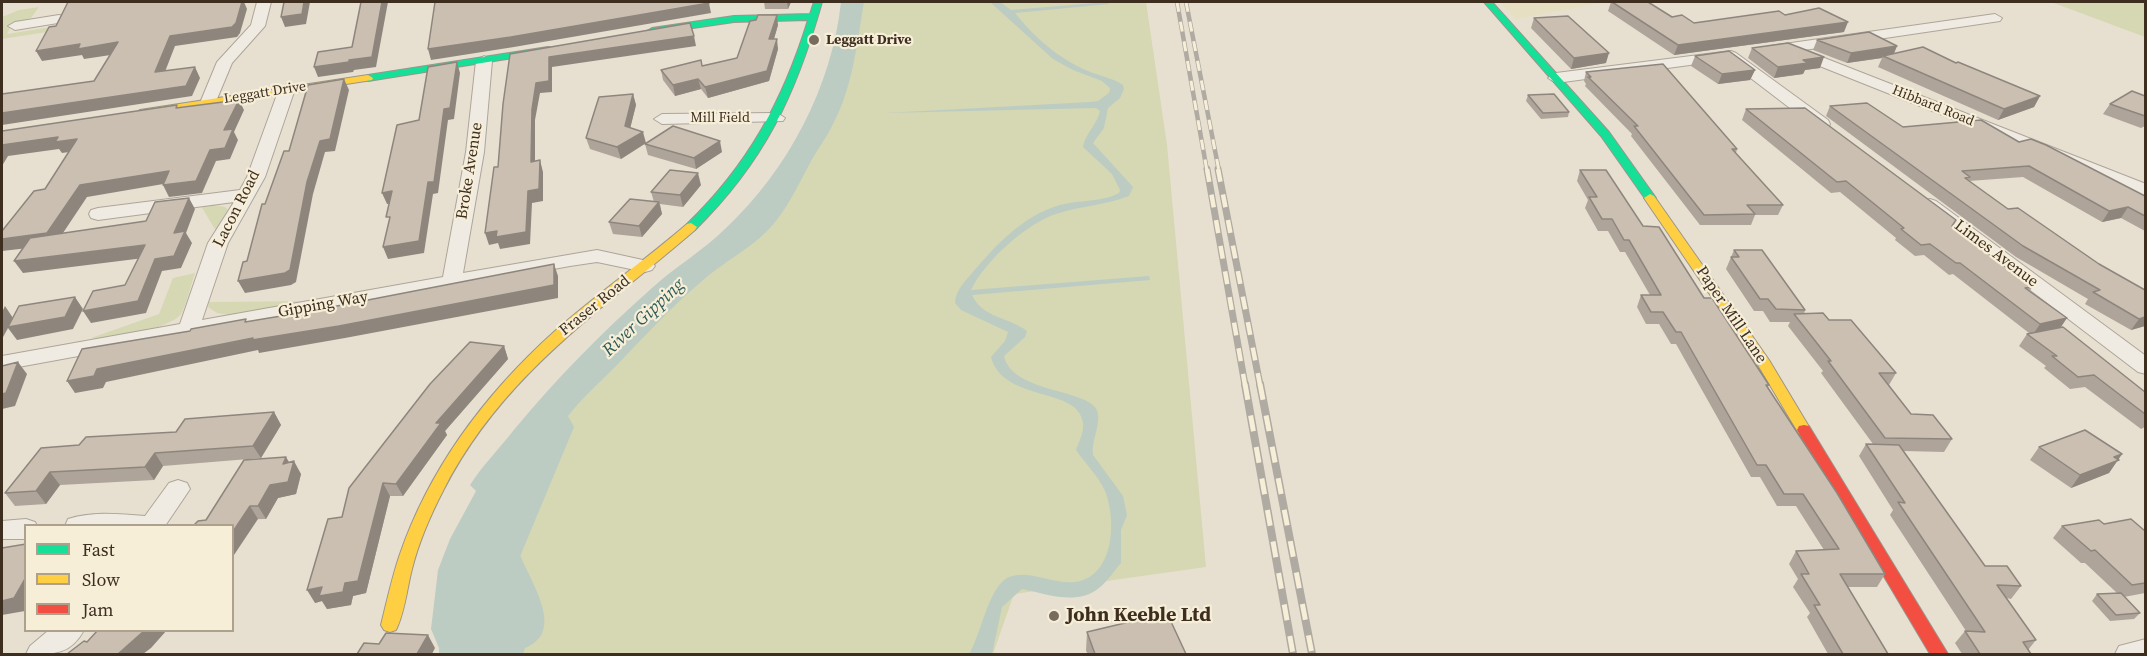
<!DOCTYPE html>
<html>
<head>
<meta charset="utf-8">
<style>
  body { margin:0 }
  #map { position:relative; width:2147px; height:656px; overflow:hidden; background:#e7e0d1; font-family:"Source Serif 4",serif }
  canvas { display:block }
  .frame { position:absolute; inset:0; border:3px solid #3d2e20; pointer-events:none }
  .legend { position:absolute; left:24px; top:524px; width:210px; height:108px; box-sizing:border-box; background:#f7eed8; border:2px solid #ada18e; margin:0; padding:8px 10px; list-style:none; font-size:18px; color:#3d2e20 }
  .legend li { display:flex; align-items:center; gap:12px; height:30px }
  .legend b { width:30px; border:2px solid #ada18e }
</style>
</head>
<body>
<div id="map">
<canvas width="2147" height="656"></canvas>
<div class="frame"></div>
<ul class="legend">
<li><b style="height:8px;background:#16e098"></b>Fast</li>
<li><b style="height:8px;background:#ffcf43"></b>Slow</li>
<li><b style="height:8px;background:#f24e42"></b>Jam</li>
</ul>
</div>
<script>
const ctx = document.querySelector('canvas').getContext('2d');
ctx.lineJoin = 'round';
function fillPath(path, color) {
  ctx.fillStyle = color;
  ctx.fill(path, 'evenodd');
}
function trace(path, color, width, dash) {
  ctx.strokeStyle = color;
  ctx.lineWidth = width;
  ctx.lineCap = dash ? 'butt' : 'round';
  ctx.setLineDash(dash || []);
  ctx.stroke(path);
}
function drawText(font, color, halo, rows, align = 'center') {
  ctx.font = font + ' "Source Serif 4",serif';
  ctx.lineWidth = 4.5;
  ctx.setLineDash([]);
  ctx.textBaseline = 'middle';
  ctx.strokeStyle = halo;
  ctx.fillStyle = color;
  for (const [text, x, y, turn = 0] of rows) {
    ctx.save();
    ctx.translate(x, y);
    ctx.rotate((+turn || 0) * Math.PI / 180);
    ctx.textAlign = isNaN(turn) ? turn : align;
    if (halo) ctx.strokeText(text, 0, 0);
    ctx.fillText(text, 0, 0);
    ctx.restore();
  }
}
fillPath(new Path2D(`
  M1500 2H1607L1516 19Z`), '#e6dfc2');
fillPath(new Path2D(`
  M845 2H1146L1167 145 1206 567 1014 594 993 654H484L486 609 578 387 764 210 835 75Z
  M2051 2H2145V37Z
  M39 7 31 18 12 24 7 34 51 27 53 31 2 39V17L19 10Z
  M209 204 225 207 228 210 216 231 201 206Z
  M195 273C191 284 186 306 181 314 172 328 105 342 91 338L159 314 173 278Z
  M311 301 229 315 217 313 208 307 209 302Z`), '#d6d7b3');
fillPath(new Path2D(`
  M841 2H864C857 42 853 87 833 124 826 139 815 152 808 167 796 189 785 213 767 231 747 251 722 263 702 281 671 307 643 338 615 367 599 383 582 398 568 416 548 441 516 491 512 524 508 557 577 627 525 648L523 654H439V648L431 629 438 570 450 539 476 491 470 485C482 466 499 449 513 431 557 378 600 334 652 288 675 267 704 250 726 228 788 170 832 86 841 2Z
  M990 2H1000L1011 10 1107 2 1109 4 1015 13C1034 37 1059 59 1088 71 1099 76 1113 78 1123 85L1124 89 1120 98 1108 108 1104 128 1093 143 1133 187 1129 196C1106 205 1080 206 1056 214 1027 223 984 262 971 290L1149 276 1150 280 972 295C982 318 1009 317 1027 331L1025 337 1004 356C1012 395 1096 388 1098 414 1100 427 1091 441 1093 455L1123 496 1127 515 1121 530V563C1114 571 1108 581 1099 588 1077 606 1047 594 1022 589L1002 607 992 654H969C981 635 988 589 1007 578 1028 568 1053 585 1075 582 1114 577 1117 521 1105 491 1099 477 1085 463 1076 450 1079 442 1084 432 1083 423 1079 386 1003 403 991 357L1005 341 1008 332 961 310 955 303C955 291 966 280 973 272 998 243 1023 216 1060 205 1078 200 1103 202 1119 193L1120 190 1112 174 1083 147C1085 134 1097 125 1100 111L1096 108 885 113 1090 102 1098 101 1109 93 1110 88 1102 81 1073 70 1053 59Z`), '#bcccc2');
fillPath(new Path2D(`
  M552 412 568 416 574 427 496 614 495 654H441L444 614 530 427 536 416Z`), '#bcccc2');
const street = new Path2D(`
  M257 2H271L265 26 232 63 214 106H202L200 103 217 62 251 25Z
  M1995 14 2002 18 2000 21 1804 50 2146 184V196L1792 55 1790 52 1770 54 1763 50 1770 46Z
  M59 15 64 16 66 19 64 22 15 30 8 26 15 22Z
  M1731 51 1736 53 1828 120 1830 124 1828 128H1816L1727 60 1556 83 1548 78 1556 73Z
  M484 56 492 61 484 152 463 273 597 250 652 262 655 266 652 270 645 272 597 262 570 266 2 370V356L180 324 208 243 234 202 98 220 91 218 89 214 91 210 98 208 240 190 247 177 279 89 287 84 295 89 265 177 228 243 202 320 443 277 466 152 476 61Z
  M777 113 785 118 783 121 662 124 654 119 662 114Z
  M1930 199 1936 201 2146 356V374L2138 372 1924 209 1921 205 1924 201Z
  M178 480 187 483 190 489 165 526H65L68 519C93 511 119 514 145 516L169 483Z
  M26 519 35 522 37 526H26V539H2V521Z
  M49 630H84C70 656 52 654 26 654L30 646Z
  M2146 639V654H2115L2119 646Z`);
const fast = new Path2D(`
  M814 2H822C796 94 765 161 695 230H687L685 227 687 224C748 165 783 101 808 20L734 22 652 34 647 31 652 28 734 16 810 14Z
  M1484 2H1492L1609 132 1656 198 1654 200H1646L1601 136Z
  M548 47 551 48V52L368 81 363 78 368 75Z`);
const slow = new Path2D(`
  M368 75 373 78 372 80 140 116 135 113 140 110Z
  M1650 194 1654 196 1769 360 1811 430 1809 434H1799L1758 365 1644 198Z
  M691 223 697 227 695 230C601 311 503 374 444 489 431 514 419 541 412 569 407 588 405 612 396 630L390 632 384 630 381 625C387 601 392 577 400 554 430 467 487 392 555 331 597 294 644 261 687 224Z`);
const jam = new Path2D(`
  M1804 425 1809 426 1948 654H1930L1797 430 1799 426Z`);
trace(street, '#ada599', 2);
trace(fast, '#9c958a', 2);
trace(slow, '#9c958a', 2);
trace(jam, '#9c958a', 2);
fillPath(street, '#efebe3');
fillPath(fast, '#16e098');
fillPath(slow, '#ffcf43');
fillPath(jam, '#f24e42');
const railFar2 = new Path2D(`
  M1177 2 1207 171
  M1186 2 1219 171`);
const railFar1 = new Path2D(`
  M1207 169 1245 385
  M1218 169 1260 385`);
const rail = new Path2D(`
  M1245 384 1293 654
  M1260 384 1312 654`);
trace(railFar2, '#afaaa2', 4.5);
trace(railFar1, '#afaaa2', 7);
trace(rail, '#afaaa2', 8);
trace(railFar2, '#f7eed8', 3, [10]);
trace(railFar1, '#f7eed8', 4.5, [13]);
trace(rail, '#f7eed8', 5, [16]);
fillPath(new Path2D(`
  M764 2H791L788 9H765Z
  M1611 2H1648L1672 17 1694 23 1785 15 1844 32 1674 55 1608 11Z
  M1534 18 1606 63 1571 69 1531 28Z
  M778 25 774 39 778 49 769 81 708 98 701 89 675 96 663 80 661 70 702 66 737 58Z
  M1817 40 1897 46 1894 54 1956 63 2040 96 2034 107 1998 120 1878 67 1882 58 1847 63 1813 50Z
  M1752 48 1820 68 1805 70 1803 74 1774 78 1748 58Z
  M1695 56 1755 70 1750 80 1718 84 1691 66Z
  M1586 72 1737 149 1736 153 1783 205 1778 215H1755L1751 225H1700L1631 136 1632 134 1585 86 1586 84 1584 81Z
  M633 94 636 105 630 128 646 143 621 159 590 149 586 138Z
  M1528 95 1569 112 1568 117 1541 119 1526 101Z
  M2145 96V126L2141 128 2103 114 2110 104Z
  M1830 106 1903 127 2019 142 2145 196V231L2121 218 2102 222 2023 177 1969 181 2008 209 2099 264 2145 326 2131 330 2085 304 2088 299 2016 257 1826 116Z
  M1746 109 1956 220 1952 226 2032 287 2030 291 2061 327 2145 392V427L2141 429 2085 387 2070 389 2044 368 2046 366 2019 346 2027 334 2029 333 1953 274 1949 275 1924 255 1915 256 1895 240 1896 238 1840 192 1831 193 1742 120Z
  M645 144 722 152 696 169 648 155Z
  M1580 170 1643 226 1704 298 1769 385 1768 387 1885 574 1877 587H1848L1888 654H1828L1807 617 1810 613 1793 587 1798 579 1789 564 1796 551 1824 550 1796 506H1777L1760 477H1751L1676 344H1671L1659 324H1646L1637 307 1641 295H1650L1625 252H1620L1608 231H1598L1585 208 1588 200 1577 181Z
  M701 185 683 207 660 204 662 214 642 237 613 234 609 222 654 202 651 192Z
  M1734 250 1805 310 1804 314 1829 320 1896 373 1889 385 1911 414 1952 439 1944 452 1904 451 1985 566 2021 586 2011 599 2007 598 2036 640 2028 650 2031 654H1962L1955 643 1965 631H1966L1890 515 1893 510 1859 456 1866 444H1873L1821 373 1823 371 1788 326 1790 322H1770L1763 311H1754L1726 269Z
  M504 346 508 359 445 431 447 435 403 496H390L366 593 353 596 351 605 327 609 322 601 315 603 342 517Z
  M274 412 281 425 261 458 163 466 154 480 60 485 46 504 15 506 5 493 79 445 176 432Z
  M2039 447 2122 454 2109 473 2071 488 2030 460Z
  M289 462 301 474 296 494 278 498 266 519 206 520Z
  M2104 524 2145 531V593L2124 597 2140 613 2134 619 2110 621 2092 601 2097 594 2117 593 2085 563H2081L2053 538 2062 526Z
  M1087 632 1186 654H1088L1086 651Z`), '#afa499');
fillPath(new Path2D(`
  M237 2H244L247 9 240 33 237 37 175 46 161 82 155 72 170 36Z
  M304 2H310L306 24 285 27 281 17Z
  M382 2H388L376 67 354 70 353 72 318 77 314 67 349 60Z
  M787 2H791L788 9Z
  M709 3 711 13 514 47 431 60 428 49Z
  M777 15 778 25 771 49 769 39Z
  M1848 22 1844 32 1674 55 1678 45Z
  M694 36 696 46 552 67V92L540 93 535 120V173L531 162 532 109 536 83 549 57Z
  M777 39 778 49 769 81 708 98 705 87Z
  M118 42 124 53 84 59 82 55 42 61 36 51 80 44Z
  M1897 46 1892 57 1883 56 1882 58 1847 63 1851 53Z
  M1609 53 1606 63 1571 69 1574 58Z
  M1824 57 1820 68 1805 70 1803 74 1774 78 1778 67 1803 60Z
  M457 62 460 73 454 119 448 120 438 193 433 194 424 253 388 259 383 247 444 109Z
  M195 67 200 78 192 96 2 125V113Z
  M1755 70 1750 80 1718 84 1722 74Z
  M344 79 349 90 335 151 325 152 313 194 296 282 291 285 245 293 238 281 307 182 320 141Z
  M698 79 701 89 675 96 673 85Z
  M633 94 636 105 628 137 625 126Z
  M2040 96 2034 107 1998 120 2004 109Z
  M239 100 244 110 234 132 238 140 230 159 216 161 202 193 169 197 163 185 210 150 224 130Z
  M643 132 646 143 621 159 617 147Z
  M58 137 77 139 83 150 62 153 59 149 8 156 2 166V145Z
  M720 141 722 152 696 169 694 158Z
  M540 160 543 172V201L532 203 530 244 500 249 498 243 489 245 485 233 528 191Z
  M169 171 175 182 87 197 55 245 2 251V239L80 185Z
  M698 173 701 185 683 207 680 195Z
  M392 191 397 203 387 204 382 193Z
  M189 198 195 209 186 233 192 243 181 268 162 271 146 313 91 323 83 311 138 301 155 259 174 233Z
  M659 202 662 214 642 237 639 226Z
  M2128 207 2121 218 2102 222 2109 211Z
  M145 245 152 257 23 273 14 261Z
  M554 264 558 276V298L345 338 259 353 258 350 106 382 103 388 75 393 67 381 97 369Z
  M75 297 83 309 73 329 17 340 8 328 2 339V312L5 306 13 318Z
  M2145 317V326L2131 330 2139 319Z
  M2067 318 2059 330 2032 336 2040 324Z
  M504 346 508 359 445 431 447 435 403 496 396 484 436 423Z
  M18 362 27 374 15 406 2 409V394Z
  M274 412 281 425 261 458 253 446Z
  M155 453 163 466 154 480 145 467Z
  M2122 454 2109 473 2071 488 2080 475 2114 457Z
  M286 457 292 467 294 461 301 474 296 494 278 498 266 519 258 506Z
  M50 472 60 485 46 504 36 491Z
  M383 483 390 496 366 593 353 596 351 605 327 609 322 601 315 603 307 590Z
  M250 506 258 519 232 558V533Z
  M26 577 25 611 2 615V601Z
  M145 630H167L151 648 143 654H118Z
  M428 635 435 648 432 654H417Z`), '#8e867d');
const building = new Path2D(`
  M68 2H242L236 23 232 27 170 36 155 72 195 67 186 86 2 113V94L94 81 118 42 78 49 80 44 36 51 49 27 56 26Z
  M284 2H304L302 14 281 17Z
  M361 2H382L372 57 349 60V62L314 67 318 52 352 47Z
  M435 2H708L709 3 511 37 428 49Z
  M1612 2H1648L1672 17 1682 15 1694 23 1779 11 1785 15 1819 8 1848 22 1678 45Z
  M758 15H777L769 39H777L767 71 705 87 698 79 673 85 661 70 701 60 702 66 737 58 750 21 756 20Z
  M1568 16 1609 53 1574 58 1534 18Z
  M690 23 694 36 549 57V81L536 83 532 109 531 162 540 160 539 189 528 191 526 232 496 237 497 231 485 233 494 167H498L503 104 510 54Z
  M1869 32 1897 46 1851 53 1817 40Z
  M1788 43 1824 57 1803 60 1808 63 1778 67 1752 48Z
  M1923 47 1956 63 1958 62 2040 96 2004 109 1883 56Z
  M1729 51 1755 70 1722 74 1695 56Z
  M457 62 450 108 444 109 434 182H428L419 241 383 247 390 217H386L392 191 382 193 397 125 419 120 428 67Z
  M1663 64 1737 149H1732L1783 205H1747L1755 214 1704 215 1634 126H1638L1588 77H1591L1586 72Z
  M344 79 330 139 320 141 307 182 290 270 285 273 238 281 243 262 247 261 262 204H265L284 151H289L308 85Z
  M2132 91 2145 96V116L2110 104Z
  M633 94 625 126 643 132 617 147 586 138 599 97Z
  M1554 94 1569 112 1543 113 1528 95Z
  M239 100 224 130 233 129 225 148 210 150 196 181 163 185 169 171 80 185 47 233 2 239V231L34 191 45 189 77 139 55 142 58 137 2 145V131L177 105 176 108Z
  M1867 103 1903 127 1981 120 2019 142 2031 139 2046 145 2145 196V216L2128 207 2109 211 2029 166 1962 171 1970 177 1965 178 2008 209 2018 208 2099 264 2145 290V317L2139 319 2093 292 2100 290 2023 246 1830 106Z
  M1805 108 1956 220 1952 226 2032 287 2025 288 2067 318 2040 324 1960 263H1956L1930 244 1921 245 1901 229 1904 228 1846 181 1837 182 1746 109Z
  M673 126 720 141 694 158 645 144Z
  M670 170 698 173 680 195 651 192Z
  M1580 170H1606L1643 226 1659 227 1704 298H1712L1769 385H1766L1837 493 1885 574H1840L1888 654H1843L1814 605H1820L1801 574H1809L1796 551 1839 549 1803 494H1784L1766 465H1757L1681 332H1676L1663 312H1651L1641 295H1661L1629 240H1624L1612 219H1602L1589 197H1597Z
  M189 198 174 233 185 231 174 256 155 259 138 301 83 311 93 291 125 285 145 245 14 261 30 238 146 221 155 202Z
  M630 199 659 202 639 226 609 222Z
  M1734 250H1762L1805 310 1776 309 1768 299H1760L1731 257H1739Z
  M554 264V285L339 326 252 340 253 338 97 369 94 376 67 381 82 349 190 331 191 329 246 319 245 322 311 311Z
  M75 297 65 317 8 327 19 306Z
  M1823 313 1829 320H1851L1896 373H1879L1911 414 1933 415 1952 439 1885 438 1828 361H1831L1794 314Z
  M2063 327 2145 392V414L2094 375 2078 377 2052 356H2057L2027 334Z
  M470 342 504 346 436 423H441L396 484 383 483 358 581 345 583 343 592 319 596 322 587 307 590 328 519 342 517 349 488 430 384Z
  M18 362 6 393 2 394V366Z
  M274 412 253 446 155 453 145 467 50 472 36 491 5 493 41 448 79 445 86 437 176 432 185 419Z
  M2085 430 2122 454 2114 457 2119 460 2080 475 2039 447Z
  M1866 444 1899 445 1985 566H2007L2021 586 1997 585 2036 640 2023 642 2031 654H1980L1965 631 1985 632 1898 502 1905 503Z
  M286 457 283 464 294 461 288 482 270 485 258 506H250L232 533V525H194L198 521 206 520 244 460Z
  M2131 519 2145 531V583L2132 585 2095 550 2091 551 2062 526 2099 520 2104 524Z
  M26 544V577L14 598 2 601V548Z
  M2121 593 2140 613 2116 615 2097 594Z
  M1167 613 1186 654H1095L1087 632Z
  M98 630H145L118 654H67L84 641 87 642Z
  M386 633 428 635 417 654H357L364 643 379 644Z`);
fillPath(building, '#cbbfb2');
trace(building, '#8e867d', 1.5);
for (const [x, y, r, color] of [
  [814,40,6,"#786c5e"],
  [1054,616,6,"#786c5e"]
]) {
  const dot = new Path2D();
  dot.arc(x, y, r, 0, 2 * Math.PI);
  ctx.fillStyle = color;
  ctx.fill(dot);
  trace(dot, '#f7eed8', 2);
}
drawText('bold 14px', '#3d2e20', '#f7eed8', [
  ["Leggatt Drive",826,40]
], 'left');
drawText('14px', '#3d2e20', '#f7eed8', [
  ["Leggatt Drive",265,93,-9],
  ["Hibbard Road",1933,106,22],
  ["Mill Field",720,118]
]);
drawText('16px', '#3d2e20', '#f7eed8', [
  ["Broke Avenue",470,171,-81],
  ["Lacon Road",237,209,-63],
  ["Limes Avenue",1996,254,37],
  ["Gipping Way",323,305,-10],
  ["Fraser Road",595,306,-39],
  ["Paper Mill Lane",1731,315,56]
]);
drawText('italic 18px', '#2f5d5a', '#f7eed8', [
  ["River Gipping",644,318,-43]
]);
drawText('bold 20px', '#3d2e20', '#f7eed8', [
  ["John Keeble Ltd",1066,616]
], 'left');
</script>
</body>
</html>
